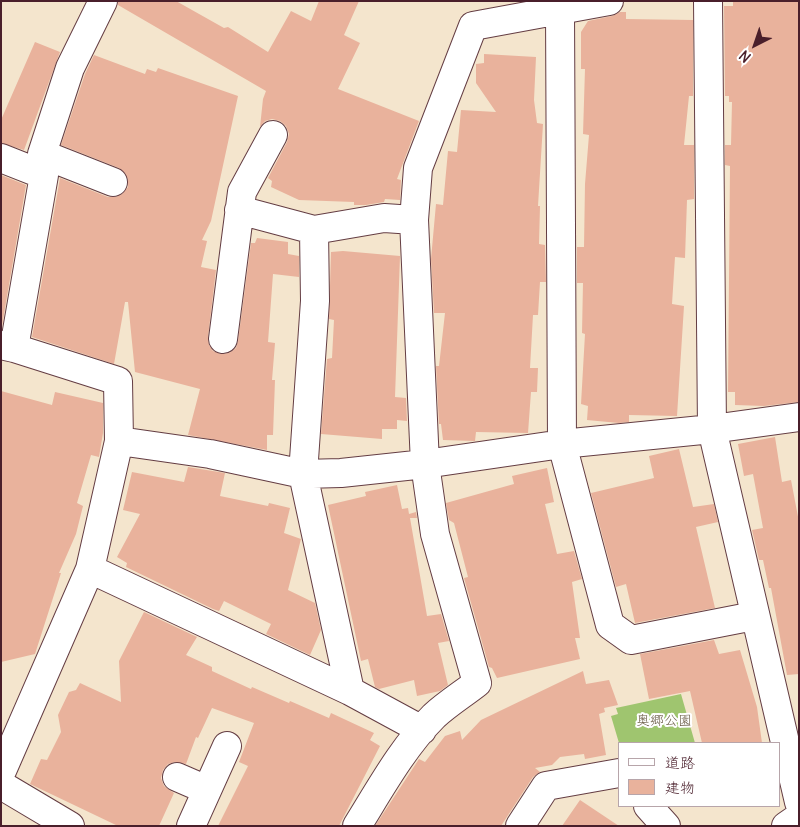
<!DOCTYPE html>
<html>
<head>
<meta charset="utf-8">
<style>
  body { margin:0 }
  #map { position:relative; width:800px; height:827px; overflow:hidden; background:#f4e5cd; font-family:Delius,"Klee One",sans-serif }
  canvas { display:block }
  .frame { position:absolute; inset:0; border:2px solid #4a1f2b; pointer-events:none }
  .legend { position:absolute; left:618px; top:742px; width:162px; height:65px; box-sizing:border-box; background:#fff; border:1px solid #b7a5aa; margin:0; padding:6px 9px; list-style:none; font-size:15px; color:#4a1f2b }
  .legend li { display:flex; align-items:center; gap:10px; height:25px }
  .legend b { width:25px; border:1px solid #b7a5aa }
  .north { position:absolute; left:730px; top:20px; width:50px; height:50px; -webkit-text-stroke:4px #fff; paint-order:stroke; rotate:221deg; font-size:14px; font-weight:700; line-height:20px; text-align:center; color:#4a1f2b }
  .north::after { content:''; display:block; margin:auto; width:18px; height:22px; background:#4a1f2b; clip-path:polygon(50% 0,100% 100%,50% 72%,0 100%) }
</style>
</head>
<body>
<div id="map">
<canvas width="800" height="827"></canvas>
<div class="frame"></div>
<ul class="legend">
<li><b style="height:6px;background:#fff"></b>道路</li>
<li><b style="height:14px;background:#e9b29c"></b>建物</li>
</ul>
<div class="north">N</div>
</div>
<script>
const ctx = document.querySelector('canvas').getContext('2d');
ctx.lineJoin = 'round';
function fillPath(path, color) {
  ctx.fillStyle = color;
  ctx.fill(path, 'evenodd');
}
function trace(path, color, width, dash) {
  ctx.strokeStyle = color;
  ctx.lineWidth = width;
  ctx.lineCap = dash ? 'butt' : 'round';
  ctx.setLineDash(dash || []);
  ctx.stroke(path);
}
function drawText(font, color, halo, rows, align = 'center') {
  ctx.font = font + ' Delius,"Klee One",sans-serif';
  ctx.lineWidth = 4;
  ctx.setLineDash([]);
  ctx.textBaseline = 'middle';
  ctx.strokeStyle = halo;
  ctx.fillStyle = color;
  for (const [text, x, y, turn = 0] of rows) {
    ctx.save();
    ctx.translate(x, y);
    ctx.rotate((+turn || 0) * Math.PI / 180);
    ctx.textAlign = isNaN(turn) ? turn : align;
    if (halo) ctx.strokeText(text, 0, 0);
    ctx.fillText(text, 0, 0);
    ctx.restore();
  }
}
fillPath(new Path2D(`
  M681 694 695 743H619L611 716 618 714 616 708Z`), '#9fc56f');
fillPath(new Path2D(`
  M118 1H176L224 28 228 27 268 52 291 11 311 21 319 1H359L344 35 360 43 338 89 419 121 397 179 401 180 400 200 385 199 384 202 366 205H354V202L299 200 271 187 272 181 268 178 287 142 289 134 286 126 280 121 272 119 265 121 260 127 263 99 266 91 118 5Z
  M799 1V402L764 406 735 405V392H728L730 166 725 165V145H731L732 102H729V96H725L724 6H733V2Z
  M620 12H626V19L693 20V96H689L684 145H694V199L687 200 685 258 675 257 672 304 684 306 677 416 629 415V422L619 423 587 420 588 406 581 404 585 334 582 333 583 283H577V247H584L585 184 589 135 583 134 585 69H581V32L588 21 612 16Z
  M35 42 60 52 24 150 1 143V120Z
  M484 54 536 57 534 100 537 123 543 124 538 206H540L539 244 545 245 546 282H540L538 315H533L530 368H538L537 392H531L528 433 476 432 475 441 443 440 441 424H439L436 366H439L445 313H434L431 259 436 204 443 205 448 151 457 152 461 110 496 112 476 83V64L484 63Z
  M94 55 145 74 147 69 156 72 158 68 238 96 211 221 202 240 207 241 201 267 216 270 208 337 209 345 213 351 221 354 229 353 236 348 238 341 251 243H255L257 238 288 242V254L299 256V277L273 274 268 342 275 343 272 380H275L273 435H267V450L188 435 200 389 135 372 128 302H125L114 364 32 337 60 178 108 197H116L122 194 128 187V179L125 173 119 168 61 145 85 74Z
  M1 175 26 185 2 326H1Z
  M343 251 400 256 395 397 406 398 407 421 397 420V429H382V439L321 434 327 359 332 358 334 320 329 319 331 252Z
  M1 391 52 405 55 392 103 403V433L99 457 91 455 77 503 83 506 76 534 59 573H61L35 654 1 662Z
  M775 437 782 482 791 480 799 522V674L787 675 771 588H769L763 560H759L752 530 763 528 753 474 744 476 738 444Z
  M679 449 693 507 714 504 718 522 696 527 715 608 635 623 626 584 616 587 591 493 654 478 649 456Z
  M188 467 225 473 220 496 268 506 269 503 290 508 284 533 301 539 288 590 315 603 321 630 310 655 266 634 271 624 224 601 219 611 213 609 126 567 127 563 117 557 140 514 123 510 132 472 184 482Z
  M547 468 554 502 545 504 557 554 574 551 582 579 572 582 580 638H575L580 659 497 678 492 668 489 667 464 578 468 577 454 523 449 520 446 503 514 484 512 476Z
  M397 485 402 509 408 508 409 514 416 512 417 518H410L427 616 441 614 449 641 438 643 448 685 440 691 417 696 414 680 379 689 375 687 368 659 361 661 328 505 366 496 365 492Z
  M144 612 197 637 186 655 212 667V671L251 689 252 687 289 703 290 701 329 718 331 713 374 733 370 740 380 746 339 826H218L248 766 239 762 254 723 212 708 198 738 196 737 186 764 175 762 168 764 163 770 161 778 164 786 174 793 159 826H118L30 784 41 759 47 760 61 732 58 715 69 692 76 690 80 683 121 702 119 661Z
  M714 640 719 654 740 650 757 707 762 743H702L690 691 649 699 640 654Z
  M583 671 586 684 609 680 618 705 604 708 605 712 599 714 606 755 585 759 584 754 560 757 552 765 535 768 540 772 533 777 501 826H375L419 759 425 762 445 736 460 731 462 740 481 720Z
  M580 800 619 826H562Z`), '#e9b29c');
const street = new Path2D(`
  M609 1 560 10 562 444 610 625 631 640 754 616
  M708 1 712 429 799 802
  M42 154 113 182
  M1 158 44 175
  M239 210 314 230 384 218 414 220
  M314 230 315 301 303 474 350 691
  M223 339 242 192 273 135
  M1 345 14 348 44 175 42 154 70 68 103 1
  M14 348 118 381 119 441
  M90 569 350 691 422 730
  M1 773 90 569 119 441 210 454 303 474 341 473 425 464 562 444 712 429 799 417
  M177 777 207 790
  M1 785 70 826
  M648 806 666 826
  M191 826 227 746
  M357 826C380 789 403 747 434 716 447 704 463 694 477 683L435 534 425 464 414 220 418 168 473 26 560 10
  M520 826 546 786 619 773
  M786 826 799 817`);
trace(street, '#643d43', 30);
trace(street, '#fff', 28);
drawText('14px', '#685943', '#fff', [
  ["奥郷公園",664,721]
]);
</script>
</body>
</html>
